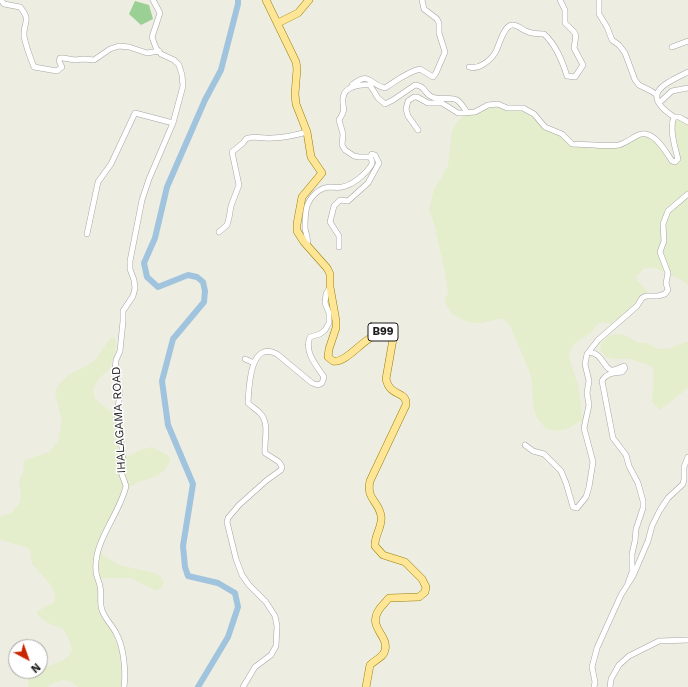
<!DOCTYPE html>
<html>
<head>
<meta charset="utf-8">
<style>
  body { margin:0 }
  #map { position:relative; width:688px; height:687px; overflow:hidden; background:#eeede2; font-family:"Work Sans",sans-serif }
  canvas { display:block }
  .north { position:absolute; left:8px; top:639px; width:40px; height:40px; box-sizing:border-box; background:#fff; border:1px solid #a5a5a5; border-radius:50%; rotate:139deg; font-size:11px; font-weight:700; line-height:16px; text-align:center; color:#1d1d1d }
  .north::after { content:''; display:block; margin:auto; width:14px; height:18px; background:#c92600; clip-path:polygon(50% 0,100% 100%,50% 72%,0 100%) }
</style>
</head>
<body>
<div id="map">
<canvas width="688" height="687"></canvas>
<div class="north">N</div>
</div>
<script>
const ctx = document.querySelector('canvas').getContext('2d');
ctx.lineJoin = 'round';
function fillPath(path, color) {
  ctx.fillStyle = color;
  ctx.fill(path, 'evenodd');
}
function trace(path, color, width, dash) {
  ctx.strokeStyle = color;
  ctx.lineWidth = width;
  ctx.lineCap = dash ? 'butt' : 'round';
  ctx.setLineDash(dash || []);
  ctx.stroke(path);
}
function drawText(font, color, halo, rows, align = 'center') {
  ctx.font = font + ' "Work Sans",sans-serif';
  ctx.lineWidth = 3;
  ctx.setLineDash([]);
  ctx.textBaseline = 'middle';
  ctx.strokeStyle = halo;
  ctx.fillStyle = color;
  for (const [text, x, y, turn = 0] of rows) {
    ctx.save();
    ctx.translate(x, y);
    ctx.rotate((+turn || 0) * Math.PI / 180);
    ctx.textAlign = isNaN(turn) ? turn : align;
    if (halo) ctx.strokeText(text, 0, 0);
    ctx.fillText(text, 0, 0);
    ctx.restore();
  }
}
fillPath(new Path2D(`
  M488 105 507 108H523L545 127 562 134 572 144 618 145 640 134 651 136 672 161 678 159 674 143V117L688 122V286L685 282 655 268H645L637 276V280L650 294 640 297 628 311 610 324 603 322 597 324 591 333 574 344 569 352V357L578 385 583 420 567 429 556 431 546 429 537 418 535 413 533 403 532 384 530 373 510 326 506 321 503 319H499L481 323H472L465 321 452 314 445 303V299L448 292 445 272 434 224 429 210 434 189 448 166 452 131 457 122 467 112Z
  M615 334 625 335 639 343H646L658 349 671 348 688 341V388L660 410 652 402 654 373 653 368 649 365 629 359H611L605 356 600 350 601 343 609 336Z
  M115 337 116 342 115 354 110 368 97 381 93 390 95 399 113 413 116 419 118 446 128 456 143 449 152 447 166 454 169 457 170 461 165 470 157 476 139 482 125 490 98 550 104 556 119 565 155 573 160 576 164 582 163 586 158 590H155L130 578H98L100 600 121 646 124 687H78L70 681 63 680 53 683 48 687H29L28 679 33 671H40V669L62 661 70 655 72 650 68 637 63 629 46 622 38 616 37 611 53 603 55 599V594L51 585 32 564 30 550 26 547 10 543 0 539V517L12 512 19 504 21 494 19 480 24 470 23 465 25 460 49 452 58 441 62 422 55 393 59 384 70 374 88 365 96 359 110 338Z`), '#e5eecc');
fillPath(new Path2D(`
  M135 1 149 5 153 19 141 25 129 14Z`), '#9bd095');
trace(new Path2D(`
  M198 687 228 637 238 607 235 593 218 583 188 576 185 567 183 546 193 484 168 425 162 381 173 339 204 302 205 291 203 282 197 277 188 275 158 287 147 277 144 263 155 238 167 187 205 100 221 70 238 4V0`), '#a0c4de', 6);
const minor = new Path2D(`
  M1 0 4 4 20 7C32 21 23 22 24 36 26 47 30 57 34 67L57 71 62 67 59 61 60 58H63L75 60 84 59 94 60 110 49 119 46 129 47 147 53 159 51
  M599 0V14L607 27 612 40 619 45 625 53 635 80 639 85 651 91 657 95
  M672 47 688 41
  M469 67C478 70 490 61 495 53 499 47 503 26 512 25 517 24 521 29 526 31 532 34 538 34 544 34 556 45 562 60 567 76L575 77 583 65 574 48C577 31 577 35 565 23V10L560 0
  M352 85C370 70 369 85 385 88 396 81 407 72 420 69L433 77 436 73 445 52 439 33V23L437 19 424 9 422 0
  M659 103 672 91 688 88
  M674 117C639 94 664 84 688 72
  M418 130 408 116 406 109 408 101 414 97H417L428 103H442L458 113H463L475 112 488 105 498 104 507 108H523L534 114 545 127 562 134 572 144C584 144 608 147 619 145 626 143 632 138 638 135 653 128 666 152 672 161L675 162 678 159C675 147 669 129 674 117H679L688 122
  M219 232 227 225 229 218 231 206 239 185 232 152 243 143 246 139C254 135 263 139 272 138 284 138 296 135 307 132
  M87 234 98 182 111 164 135 113 173 123
  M307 246C309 239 306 235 305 228 305 221 305 213 307 206 311 196 319 188 330 187 334 187 338 188 342 187 353 185 366 174 372 164V161L370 157H359L354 156 345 150 342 145 343 134 339 120C347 107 342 110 343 98 344 86 361 84 370 85L378 98 385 104 393 100 415 85C426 86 424 94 432 97 441 101 451 96 457 100 461 103 464 108 467 112
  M339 247V236L330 222 334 206 340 200 348 201 368 183 379 163 375 155 372 154 370 157
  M589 352C602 353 604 368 611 370 614 371 621 367 624 366L625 368 622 372C614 373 606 373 602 381L613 438 626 455 629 466 638 483 643 501V508L636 529 635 541 632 554V572L628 583
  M245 359 254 363
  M525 445 533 451 544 454 561 471 566 483 573 507 577 508 586 497 589 487 593 462 584 428 589 405 587 393 589 381 585 364 587 354 598 340 637 306 642 298 646 296H658L665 294 668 290 666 283 668 273 660 252 664 241 663 224 668 211 688 194
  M124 687C126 672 124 647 116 633 112 625 105 619 102 610 99 602 102 594 100 586 99 581 96 576 96 571 93 541 120 514 126 486L121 472 123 455 117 414 120 394 115 369 116 360 120 351 123 321V311L133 296 135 288 134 280 130 269V261L142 200 149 179 173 123 183 86 182 75 179 65 174 60 161 54 156 48 152 37 160 13 153 0
  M243 687 255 667 271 655 276 646 277 626 275 616 266 602 249 585 242 575 236 559 227 522 228 518 239 505 267 480 281 470 282 467 279 462 265 453C264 440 270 423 260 413 256 409 252 407 248 403 249 386 250 340 277 354L312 383 318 385 322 383 324 377C316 365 304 352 310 337L320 334 325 330 329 323V313L325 303 326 294 330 287
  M594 687 595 682 592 667 597 648 621 595 633 576 648 541 652 526 660 510 668 498 683 484 684 479V467L688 457
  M610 687 611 679 619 665 629 656 659 641 688 640`);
const major = new Path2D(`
  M266 0 296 62 297 69 295 94 296 104 307 132 311 157 322 173 302 197 297 224V231L304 242 327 268 330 274V287L336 321V328L329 349 328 357 333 361C349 364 368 329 388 333L393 339 386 379C390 398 407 390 406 405L370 481C366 500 379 501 381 516 383 526 374 536 375 546L383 555 405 562 422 579 426 587 425 592 419 597 389 598C386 601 384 604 381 607 365 627 389 634 385 650 384 657 375 660 370 665L366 687
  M278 23 298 13 309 0`);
trace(minor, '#a4a4a4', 6);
trace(major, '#958000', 8);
trace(minor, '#fff', 5);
trace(major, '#ffe696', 7);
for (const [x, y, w] of [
  [383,332,30]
]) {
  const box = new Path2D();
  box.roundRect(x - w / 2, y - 9, w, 18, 3);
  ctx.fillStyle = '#fff';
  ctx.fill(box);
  trace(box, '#1d1d1d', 1);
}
drawText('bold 11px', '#1d1d1d', null, [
  ["B99",383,332]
]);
drawText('12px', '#1d1d1d', '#fff', [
  ["IHALAGAMA ROAD",119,420,-93]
]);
</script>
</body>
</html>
